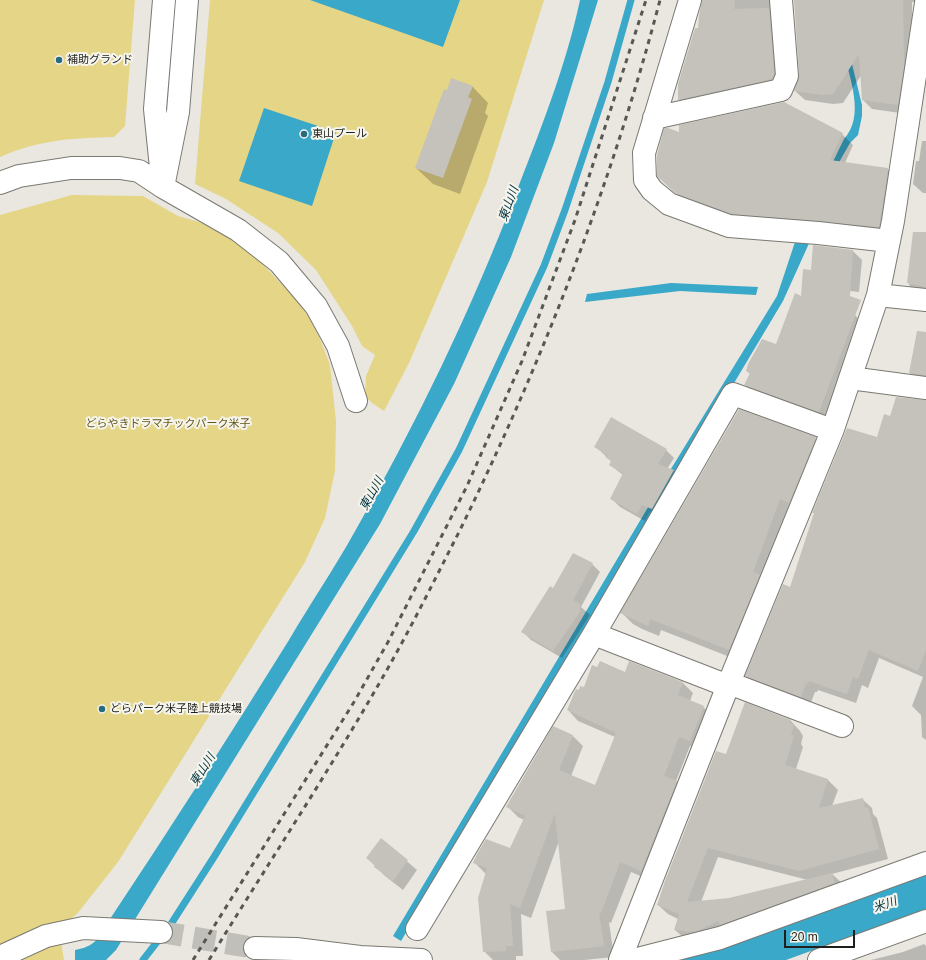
<!DOCTYPE html>
<html>
<head>
<meta charset="utf-8">
<style>
  body { margin:0 }
  #map { position:relative; width:926px; height:960px; overflow:hidden; background:#e9e7e0; font-family:Arial,sans-serif }
  canvas { display:block }
  .scale { position:absolute; left:784px; top:930px; width:71px; height:18px; box-sizing:border-box; border:2px solid #1f1f1c; border-top:0; padding-left:5px; font-size:12px; line-height:14px; white-space:nowrap; color:#1f1f1c; -webkit-text-stroke:3px #f6f5ed; paint-order:stroke }
</style>
</head>
<body>
<div id="map">
<canvas width="926" height="960"></canvas>
<div class="scale">20 m</div>
</div>
<script>
const ctx = document.querySelector('canvas').getContext('2d');
ctx.lineJoin = 'round';
function fillPath(path, color) {
  ctx.fillStyle = color;
  ctx.fill(path, 'evenodd');
}
function trace(path, color, width, dash) {
  ctx.strokeStyle = color;
  ctx.lineWidth = width;
  ctx.lineCap = dash ? 'butt' : 'round';
  ctx.setLineDash(dash || []);
  ctx.stroke(path);
}
function drawText(font, color, halo, rows, align = 'center') {
  ctx.font = font + ' Arial,"Noto Sans JP",sans-serif';
  ctx.lineWidth = 4;
  ctx.setLineDash([]);
  ctx.textBaseline = 'middle';
  ctx.strokeStyle = halo;
  ctx.fillStyle = color;
  for (const [text, x, y, turn = 0] of rows) {
    ctx.save();
    ctx.translate(x, y);
    ctx.rotate((+turn || 0) * Math.PI / 180);
    ctx.textAlign = isNaN(turn) ? turn : align;
    if (halo) ctx.strokeText(text, 0, 0);
    ctx.fillText(text, 0, 0);
    ctx.restore();
  }
}
fillPath(new Path2D(`
  M0 0H135L125 126 114 137C71 138 39 140 0 157Z
  M210 0H544L487 182 409 363 384 411 372 403 365 396 366 376 375 355 362 346 352 326 316 270 278 233 226 199 195 184Z
  M72 195 143 196 178 216 199 222 229 236 252 253 293 296 309 317 320 339 330 365 336 421 335 471 325 518 305 562 118 862 77 914 68 921 61 942 64 960H0V215Z`), '#e5d587');
fillPath(new Path2D(`
  M310 0H460L443 47Z
  M580 0H598L554 143 511 257 454 384 380 524 116 950 106 960H75V950C94 947 100 938 108 922 170 829 230 735 289 640 310 604 334 569 354 533 416 424 471 311 516 193 540 131 566 66 580 0Z
  M844 53 852 64 862 105V116L858 135 850 143 817 201 811 224V239L783 301 401 941 393 936 666 477 777 296 795 242 809 211 844 139C865 116 850 80 844 53Z
  M264 108 336 132 312 206 239 181Z
  M671 283 758 287 756 295 680 291 585 302 587 294Z
  M926 873V909L786 960H679Z`), '#3aa8c8');
fillPath(new Path2D(`
  M703 0H782L783 84 688 109 679 99 699 29Z
  M795 0H926V3L912 2V78L907 114 872 109 863 100 862 74 843 103 833 104 805 100 795 91 800 75Z
  M472 86 488 103 485 113 488 116 460 194 433 184 416 168 447 91Z
  M680 133 842 134 853 145 845 163 888 169 899 181 890 238 744 225 688 204 670 187Z
  M922 141H926V193H923L913 184 916 161H919Z
  M852 250 862 260 859 292 820 288Z
  M912 254 926 256V295L918 294 909 285Z
  M855 315 865 326 830 422 755 395 745 384 750 374 747 371 777 345Z
  M926 346V383L919 382 910 373Z
  M926 400V748V740L922 737 921 715 912 706 923 677 879 658 868 688 862 685 856 703 818 690 817 692H815L810 705 756 685 747 676 791 588 878 438 891 417Z
  M739 411 815 438 826 449 740 661 661 630 659 636 642 629 633 624 622 613Z
  M596 447 666 450 674 458 667 469 674 471 682 479 660 516 650 512 645 521 620 507 612 499 623 475 610 465 612 462Z
  M573 554 592 564 600 572 581 607 590 615 562 658 531 640 523 632 553 590Z
  M598 668 683 683 693 693 690 701 703 707 714 717 701 751 690 746 676 781 687 792 652 881 631 872 611 923 609 922 614 957 584 960H560L552 952 566 910 559 841 531 918 521 914 523 956H516V960H493L484 951 486 874 475 863 511 849 524 820 518 817 507 806 573 736 583 746 571 776 596 786 615 737 578 721 568 710 580 691 584 689Z
  M745 704 791 721 800 731 803 736 801 744 803 747 796 769 828 780 838 790 832 806 862 799 872 808 873 814 877 818 888 859 832 874 842 883 685 939 675 930 678 919 668 914 658 905 727 756ZM718 857 808 880 729 899 701 902Z
  M381 839 417 870 403 890 385 876 367 858Z
  M924 944 926 946V960H871L903 952Z`), '#0003');
trace(new Path2D(`
  M143 960 171 924 214 857 414 531 459 450 544 266 565 210 608 82 631 0`), '#3aa8c8', 7);
fillPath(new Path2D(`
  M702 0H735L734 9 769 8 774 74 772 79 678 100V84L695 28H698L699 15Z
  M794 0H903L904 68 898 105 862 100 859 54 833 94 823 95 794 91 799 75Z
  M451 78 473 86 468 97 472 99 443 178 415 168 444 89 447 90Z
  M784 102 843 133 830 160 888 168 879 227 732 214 675 193 657 176V155L664 128H668L679 132V125Z
  M913 232H926V287L907 283Z
  M813 245 853 250 850 296 861 300 819 412 744 385 750 373 746 371 748 364 762 339 776 344 795 293 801 296 803 269 811 270Z
  M917 331 926 332V375L909 373Z
  M896 397 926 400V650L918 671 869 650 858 679 853 677 847 694 809 681 808 684 806 683 801 697 745 676 783 584 790 587 814 513H812L847 428 877 437 884 414 890 416Z
  M739 409 816 437 789 503 780 499 753 572 760 575 729 650 650 619 648 626 620 613Z
  M611 417 667 449 658 464 674 470 652 509 642 505 637 514 610 499 623 473 609 465 611 461 605 457 607 455 594 447Z
  M573 553 593 563 573 600 580 604V612L553 651 521 632 550 586 553 588Z
  M600 661 625 672 629 661 683 682 678 695 704 706 690 741 679 737 664 776 677 781 641 871 620 862 601 913H599L604 946 551 952 546 911 565 909 555 813 520 908 510 904 513 946H506V951L483 952 478 898 487 868 473 863 477 854 486 839 510 848 525 816 506 807 553 726 573 735 559 770 595 785 616 733 567 710 576 689 579 690 580 686 584 687 592 665 597 667Z
  M745 702 791 720 790 723 794 725 791 735 794 736 785 765 828 779 819 808 863 798 865 808 868 807 879 849 799 871 708 848 687 902 729 898 832 873 835 883 720 925 718 921 695 932 674 930 679 914 657 905 665 881 716 751 726 754Z
  M381 838 408 860 393 881 374 867 375 865 366 858Z`), '#c4c2bb');
trace(new Path2D(`
  M161 932 255 948`), '#c1bfb9', 22, [22, 11]);
const minor = new Path2D(`
  M690 0 644 153 645 180 652 190 669 204 729 226 818 233 889 241
  M654 118 781 90 787 76 781 0
  M161 168 155 109 164 0
  M0 183 19 176 71 168H120L139 171 163 187 238 230 279 262 316 306 338 346 356 401
  M163 187 178 112 187 0
  M878 295 926 300
  M850 378 926 388
  M594 634 728 686
  M729 683 842 726
  M417 929 594 634 733 394 832 430
  M255 948 296 949 360 957 421 960
  M0 957 46 936 83 928 161 932
  M620 960 729 683 833 429 878 295 893 221 926 3
  M634 960 720 938 926 863
  M819 960 926 921`);
trace(minor, '#7a7972', 24);
trace(minor, '#fff', 22);
trace(new Path2D(`
  M193 960 354 702 388 642 467 486 522 361 575 220 646 0
  M209 960C266 867 326 776 380 682 409 632 434 581 460 530 543 360 612 183 660 0`), '#585853', 3, [5, 5]);
for (const [x, y, r, color] of [
  [59,60,4,"#296b7e"],
  [304,134,4,"#296b7e"],
  [102,709,4,"#296b7e"]
]) {
  const dot = new Path2D();
  dot.arc(x, y, r, 0, 2 * Math.PI);
  ctx.fillStyle = color;
  ctx.fill(dot);
  trace(dot, '#f6f5ed', 1.5);
}
drawText('11px', '#1f1f1c', '#f6f5ed', [
  ["補助グランド",67,60],
  ["東山プール",312,134],
  ["どらパーク米子陸上競技場",110,709]
], 'left');
drawText('11px', '#635718', '#f6f5ed', [
  ["どらやきドラマチックパーク米子",168,424]
]);
drawText('italic 12px', '#00323f', '#f6f5ed', [
  ["東山川",509,204,-70],
  ["東山川",372,494,-61],
  ["東山川",203,770,-58],
  ["米川",885,905,-20]
]);
</script>
</body>
</html>
